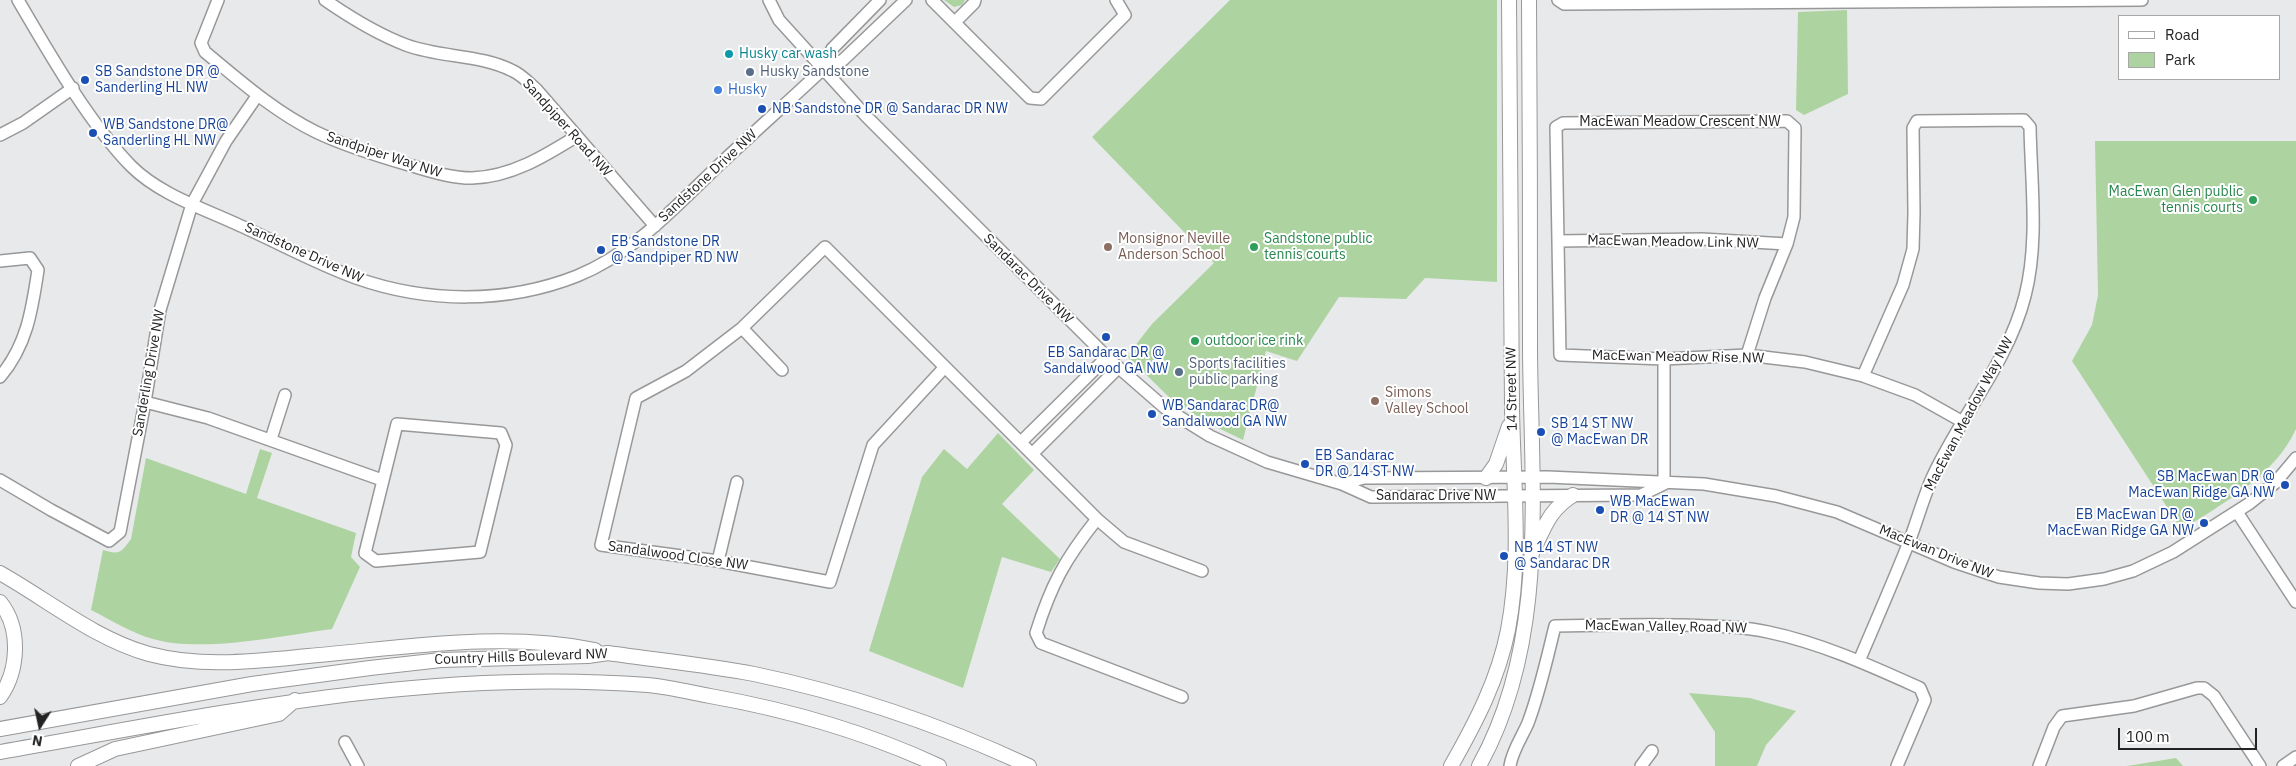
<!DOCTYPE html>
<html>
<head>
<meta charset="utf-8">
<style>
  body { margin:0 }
  #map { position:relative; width:2296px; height:766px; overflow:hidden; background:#e8e9ea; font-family:"IBM Plex Sans",sans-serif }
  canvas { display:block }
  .legend { position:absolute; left:2118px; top:15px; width:162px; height:65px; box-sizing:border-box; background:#fff; border:1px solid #a7a7a7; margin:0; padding:6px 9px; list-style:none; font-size:15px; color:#232323 }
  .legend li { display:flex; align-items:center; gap:10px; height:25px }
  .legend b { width:25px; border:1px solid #a7a7a7 }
  .north { position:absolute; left:15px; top:701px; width:50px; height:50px; -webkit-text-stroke:4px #fff; paint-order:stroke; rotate:190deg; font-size:14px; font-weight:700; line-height:20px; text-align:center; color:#232323 }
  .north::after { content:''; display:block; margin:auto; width:18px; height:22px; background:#232323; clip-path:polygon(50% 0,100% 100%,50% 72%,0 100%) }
  .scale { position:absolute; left:2118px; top:728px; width:139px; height:22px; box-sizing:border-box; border:2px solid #232323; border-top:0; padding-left:6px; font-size:15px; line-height:18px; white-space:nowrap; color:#232323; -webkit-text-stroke:4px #fff; paint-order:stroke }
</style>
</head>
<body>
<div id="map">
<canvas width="2296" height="766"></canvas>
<ul class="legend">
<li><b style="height:6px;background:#fff"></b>Road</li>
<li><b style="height:14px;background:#add4a0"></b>Park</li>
</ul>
<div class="north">N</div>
<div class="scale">100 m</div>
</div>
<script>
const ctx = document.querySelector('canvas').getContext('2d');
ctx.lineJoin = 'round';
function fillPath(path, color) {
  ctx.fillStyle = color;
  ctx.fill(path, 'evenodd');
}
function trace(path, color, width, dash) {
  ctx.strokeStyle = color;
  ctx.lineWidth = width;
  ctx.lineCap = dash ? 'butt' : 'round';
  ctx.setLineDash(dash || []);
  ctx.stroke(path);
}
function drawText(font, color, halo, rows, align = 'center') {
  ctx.font = font + ' "IBM Plex Sans",sans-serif';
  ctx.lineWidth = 4;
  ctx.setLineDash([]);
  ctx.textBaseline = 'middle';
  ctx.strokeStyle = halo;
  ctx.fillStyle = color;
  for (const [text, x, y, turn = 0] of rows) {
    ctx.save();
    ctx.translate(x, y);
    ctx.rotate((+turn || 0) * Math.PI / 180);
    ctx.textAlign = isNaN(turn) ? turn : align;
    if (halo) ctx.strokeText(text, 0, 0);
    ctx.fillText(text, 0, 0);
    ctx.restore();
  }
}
fillPath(new Path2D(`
  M944 0H965L962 5 954 7Z
  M1230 0H1497V282L1425 278 1406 299 1339 297 1297 361 1266 351 1243 440 1208 423 1172 400 1127 356 1152 324 1214 263 1092 137Z
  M1847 10 1848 94 1804 115 1796 110 1798 12Z
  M2095 141H2296V429C2274 477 2224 502 2182 530L2072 361 2092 325 2098 295Z
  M998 433 1034 470 1002 504 1060 559 1051 572 1002 557 963 688 869 651 922 477 944 449 967 469Z
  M260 449 272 453 257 498 356 533 351 557 360 567 332 629C281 636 202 653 153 639 131 633 111 620 91 610L103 550C119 555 121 553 131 539L146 458 246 494Z
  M1689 693 1750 698 1796 711 1766 745 1757 766H1715V732Z
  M2176 758 2183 766H2127Z`), '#add4a0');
const minor = new Path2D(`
  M18 0C49 53 89 123 131 166 160 195 205 209 241 226 279 243 317 264 356 278 427 303 506 304 577 276 634 253 675 207 719 165 753 133 788 102 822 70L843 60 906 0
  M218 0 201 43 205 52C240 81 275 112 316 132 345 146 378 156 409 165 430 171 450 178 472 178 511 177 545 156 577 136
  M325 0C351 18 377 34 406 45 441 58 480 54 513 71 522 75 530 84 537 90L655 226
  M769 0 779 20 866 116 1110 360 1165 408 1210 436 1267 462 1342 484 1371 497 1641 495 1664 484
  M932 0 1030 98 1041 99 1125 15 1116 0
  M1558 0 1564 4 2142 0
  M955 22 974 3 975 0
  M822 70 832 49 880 0
  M0 135 23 123 73 88
  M1558 241 1702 239 1787 244
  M0 261 30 258 38 270C32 310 27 345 0 377
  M742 328 782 370
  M1747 355 1765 298 1787 244 1794 217 1795 128 1787 121 1563 123 1556 127 1560 355 1664 359 1747 355 1805 362 1863 376 1915 395 1963 422
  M944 368 873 445 830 582 718 561 601 545 636 398 686 371 742 328 825 247 1097 519 1124 542 1202 571
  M145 402 208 418 382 480
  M397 424 501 433 506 445 480 552 376 561 365 553Z
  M271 439 285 395
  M1021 442 1107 357
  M1033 453 1118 368
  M0 480 51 510 109 541 120 532 145 402 160 310 192 204 226 141 257 96
  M1342 484 1364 478 1548 477 1704 484 1776 496 1837 512 1954 562 1999 577 2039 583 2068 584 2104 579 2133 571 2173 552 2250 503 2275 483 2296 458
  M1664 484V359
  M2237 512 2296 602
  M1097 519C1065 559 1051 585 1036 633L1041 643 1182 697
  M718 561 737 482
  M1859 661C1876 621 1893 582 1909 542 1917 521 1923 499 1932 478 1960 416 2008 363 2025 296 2039 242 2031 182 2030 127L2024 120 1917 121 1913 128 1914 213 1913 249 1903 285 1863 376
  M345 742 358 766
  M1510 766C1512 751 1522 737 1528 723 1540 691 1547 658 1555 626 1598 625 1641 624 1684 625 1712 626 1740 626 1768 632 1821 643 1871 666 1920 688L1925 700 1897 766
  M1641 766 1652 751
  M2039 766 2054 727 2062 716 2134 706 2197 688H2204L2214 696 2260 766
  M2283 766 2296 757`);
const major = new Path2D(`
  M1486 478 1496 464 1509 426
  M1532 553C1545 527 1548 511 1573 495
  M0 573C48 600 95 639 149 654 201 668 256 661 308 656 403 648 501 631 595 650
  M0 602C21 628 19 670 0 697
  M0 729 252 684 370 668 441 660 588 656 608 653C656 660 706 665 754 674 850 694 941 725 1029 766
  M0 752C217 714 426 668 648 685 669 687 689 692 710 696 789 710 866 732 939 766
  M78 766 115 749 279 714 295 700
  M1451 766C1476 722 1498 680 1508 630 1522 557 1513 481 1512 407 1511 271 1510 136 1509 0
  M1479 766C1549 640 1531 488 1530 350 1530 233 1530 117 1529 0`);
trace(minor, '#989899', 14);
trace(major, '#989899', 16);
trace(minor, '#fff', 11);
trace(major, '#fff', 14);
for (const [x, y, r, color] of [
  [729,54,5,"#0f9aa8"],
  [750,72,5,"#5c6f8a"],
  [85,80,5,"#1a4fb4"],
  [718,90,5,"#3f7fe0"],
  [762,109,5,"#1a4fb4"],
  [93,133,5,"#1a4fb4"],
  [2253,200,5,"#2e9e5b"],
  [1108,247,5,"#8d6e63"],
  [1254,247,5,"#2e9e5b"],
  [601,250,5,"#1a4fb4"],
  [1106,337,5,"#1a4fb4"],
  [1195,341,5,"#2e9e5b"],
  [1179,372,5,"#5c6f8a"],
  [1375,401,5,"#8d6e63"],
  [1152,414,5,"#1a4fb4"],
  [1541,432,5,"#1a4fb4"],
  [1305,464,5,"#1a4fb4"],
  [2285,485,5,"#1a4fb4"],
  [1600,510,5,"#1a4fb4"],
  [2204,523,5,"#1a4fb4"],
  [1504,556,5,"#1a4fb4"]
]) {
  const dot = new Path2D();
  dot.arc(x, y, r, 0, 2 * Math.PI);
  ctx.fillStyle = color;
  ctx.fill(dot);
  trace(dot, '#fff', 2);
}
drawText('14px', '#0d838f', '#fff', [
  ["Husky car wash",739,54]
], 'left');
drawText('14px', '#164399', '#fff', [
  ["SB Sandstone DR @",95,72],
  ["Sanderling HL NW",95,88],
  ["NB Sandstone DR @ Sandarac DR NW",772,109],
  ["WB Sandstone DR@",103,125],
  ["Sanderling HL NW",103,141],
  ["EB Sandstone DR",611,242],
  ["@ Sandpiper RD NW",611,258],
  ["EB Sandarac DR @",1106,353,"center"],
  ["Sandalwood GA NW",1106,369,"center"],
  ["WB Sandarac DR@",1162,406],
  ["Sandalwood GA NW",1162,422],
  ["SB 14 ST NW",1551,424],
  ["@ MacEwan DR",1551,440],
  ["EB Sandarac",1315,456],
  ["DR @ 14 ST NW",1315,472],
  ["SB MacEwan DR @",2275,477,"right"],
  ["MacEwan Ridge GA NW",2275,493,"right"],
  ["WB MacEwan",1610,502],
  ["DR @ 14 ST NW",1610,518],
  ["EB MacEwan DR @",2194,515,"right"],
  ["MacEwan Ridge GA NW",2194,531,"right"],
  ["NB 14 ST NW",1514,548],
  ["@ Sandarac DR",1514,564]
], 'left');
drawText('14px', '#4e5e75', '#fff', [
  ["Husky Sandstone",760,72],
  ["Sports facilities",1189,364],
  ["public parking",1189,380]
], 'left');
drawText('14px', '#366cbe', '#fff', [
  ["Husky",728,90]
], 'left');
drawText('14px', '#232323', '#fff', [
  ["MacEwan Meadow Crescent NW",1680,122],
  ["Sandpiper Road NW",567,128,48],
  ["Sandpiper Way NW",384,155,18],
  ["Sandstone Drive NW",708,176,-43],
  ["MacEwan Meadow Link NW",1673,242,1],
  ["Sandstone Drive NW",304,253,24],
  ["Sandarac Drive NW",1028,279,45],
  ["MacEwan Meadow Rise NW",1678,357,1],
  ["Sanderling Drive NW",149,373,-80],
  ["14 Street NW",1512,389,-91],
  ["MacEwan Meadow Way NW",1969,414,-62],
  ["Sandarac Drive NW",1436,496],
  ["MacEwan Drive NW",1936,552,22],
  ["Sandalwood Close NW",678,556,8],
  ["MacEwan Valley Road NW",1666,627,1],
  ["Country Hills Boulevard NW",521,657,-2]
]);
drawText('14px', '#27864d', '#fff', [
  ["MacEwan Glen public",2243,192,"right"],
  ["tennis courts",2243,208,"right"],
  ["Sandstone public",1264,239],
  ["tennis courts",1264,255],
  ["outdoor ice rink",1205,341]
], 'left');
drawText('14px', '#785e54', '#fff', [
  ["Monsignor Neville",1118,239],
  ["Anderson School",1118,255],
  ["Simons",1385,393],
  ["Valley School",1385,409]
], 'left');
</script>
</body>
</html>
